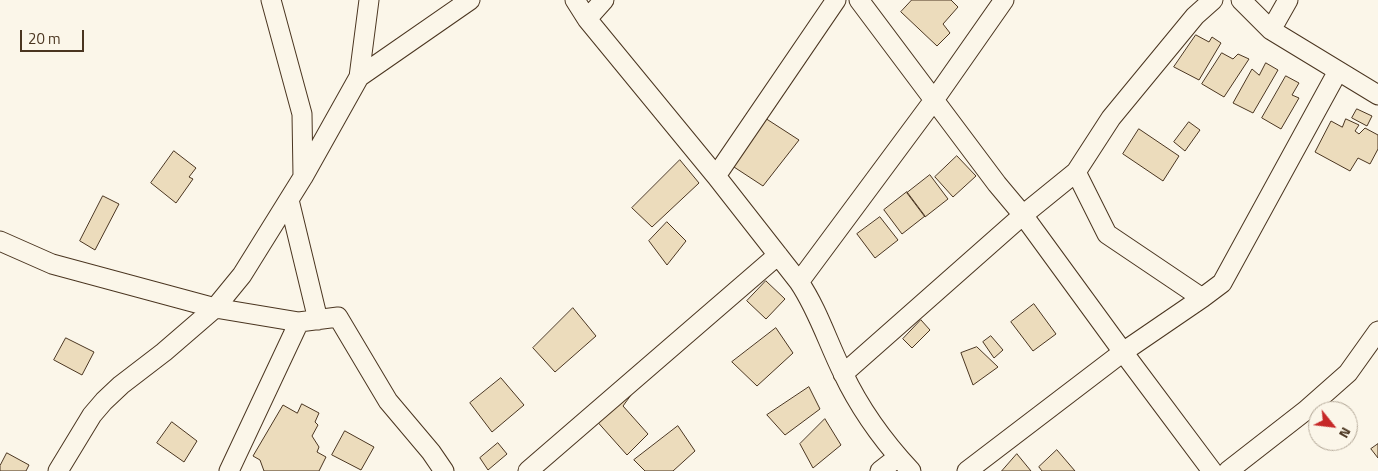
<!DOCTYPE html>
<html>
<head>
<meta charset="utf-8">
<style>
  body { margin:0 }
  #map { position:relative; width:1378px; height:471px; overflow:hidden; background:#fbf6e9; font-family:"Titillium Web",sans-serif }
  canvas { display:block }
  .north { position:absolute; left:1308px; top:401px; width:50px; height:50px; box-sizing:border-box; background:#fbf6e9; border:1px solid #b4a999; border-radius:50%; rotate:119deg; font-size:14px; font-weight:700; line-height:20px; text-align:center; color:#4a3520 }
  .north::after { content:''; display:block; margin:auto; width:18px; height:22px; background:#c62828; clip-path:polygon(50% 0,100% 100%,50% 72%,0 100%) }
  .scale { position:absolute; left:20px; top:30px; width:64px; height:22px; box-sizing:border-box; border:2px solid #4a3520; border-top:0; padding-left:6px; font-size:15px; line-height:18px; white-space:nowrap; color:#4a3520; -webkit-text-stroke:4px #fbf6e9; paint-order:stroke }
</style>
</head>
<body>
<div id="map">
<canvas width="1378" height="471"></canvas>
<div class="north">N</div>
<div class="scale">20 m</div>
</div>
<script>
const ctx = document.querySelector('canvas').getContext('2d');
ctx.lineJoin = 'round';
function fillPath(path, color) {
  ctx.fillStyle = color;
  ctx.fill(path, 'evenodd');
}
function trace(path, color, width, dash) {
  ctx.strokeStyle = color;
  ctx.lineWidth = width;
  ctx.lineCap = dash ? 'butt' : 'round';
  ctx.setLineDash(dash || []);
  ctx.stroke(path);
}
const building = new Path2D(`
  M912 0H951L958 7 943 24 950 33 937 46 901 12Z
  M1196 35 1209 42 1212 37 1221 43 1199 80 1174 67Z
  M1222 53 1233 59 1238 54 1249 59 1224 97 1202 84Z
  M1266 63 1278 70 1253 113 1233 103 1252 69 1259 75Z
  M1286 76 1299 83 1292 95 1299 98 1281 129 1262 118Z
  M1357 109 1372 116 1367 126 1352 118Z
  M765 118 799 140 763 186 734 167Z
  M1346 119 1359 125 1355 131 1359 134 1365 128 1378 135V149L1370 164 1358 158 1350 171 1315 152 1331 121 1342 127Z
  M1189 122 1200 130 1185 151 1174 142Z
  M1139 129 1179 156 1163 181 1123 154Z
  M174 151 196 168 189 177 193 179 176 203 151 183Z
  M957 156 976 176 953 197 935 177Z
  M680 160 699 183 652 227 632 208Z
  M930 175 948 199 925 217 907 193Z
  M907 192 925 216 902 234 884 210Z
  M103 196 119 204 95 250 80 241Z
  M880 217 898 240 875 258 857 234Z
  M667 222 686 241 667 265 649 241Z
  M766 281 785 299 766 319 747 301Z
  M1034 304 1056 334 1033 351 1011 322Z
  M573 308 596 336 555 372 533 348Z
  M921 320 930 330 912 348 903 339Z
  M776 328 793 353 757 386 732 362Z
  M991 336 1003 350 994 358 983 342Z
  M66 338 94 352 82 375 54 360Z
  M977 347 998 367 973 385 961 353Z
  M501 378 524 405 492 432 470 403Z
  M809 387 820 409 785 435 767 415Z
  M626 388 631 395 623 406 648 434 627 455 594 418Z
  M302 404 319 413 315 422 318 425 312 436 319 447 317 452 326 457 319 471H264L260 460 253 456 283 405 297 413Z
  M825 419 841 445 813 468 800 444Z
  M172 422 197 441 184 462 157 443Z
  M678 426 695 451 673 471H645L634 460Z
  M345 431 374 447 361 470 332 455Z
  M498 443 507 454 488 470 480 458Z
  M1378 444V458L1371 449Z
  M1057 450 1075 471H1042L1039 467Z
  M7 453 29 465 26 471H0V466Z
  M1017 454 1031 471H1002Z`);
fillPath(building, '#ecdcbc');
trace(building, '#4a3520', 1);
const minor = new Path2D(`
  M271 0 302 114 303 176
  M575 0 587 19 716 176 799 282C818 310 828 343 843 373 860 409 884 442 911 471
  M859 0 997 184 1023 215 1123 352 1212 471
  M1241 0 1271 30 1378 95
  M587 19 604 0
  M1271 30 1288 0
  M359 77 470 0
  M1076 172 1107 234 1202 298
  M716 176 836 0
  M289 200 318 320
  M0 241 52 264 215 308 299 322 338 317 388 401 431 452 444 471
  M799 282 934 100 1004 0
  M843 374 1023 215 1076 172 1111 118 1195 16 1213 0
  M58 471 92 415 104 401 121 385 164 352 215 308 242 275 303 177 359 77 369 0
  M229 471 299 322
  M528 471 778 255
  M880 471 898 457
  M967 471 1123 352 1202 298 1222 283 1338 71
  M1228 471 1305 411 1348 373 1378 331`);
trace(minor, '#4a3520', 21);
trace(minor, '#fbf6e9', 19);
</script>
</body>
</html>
